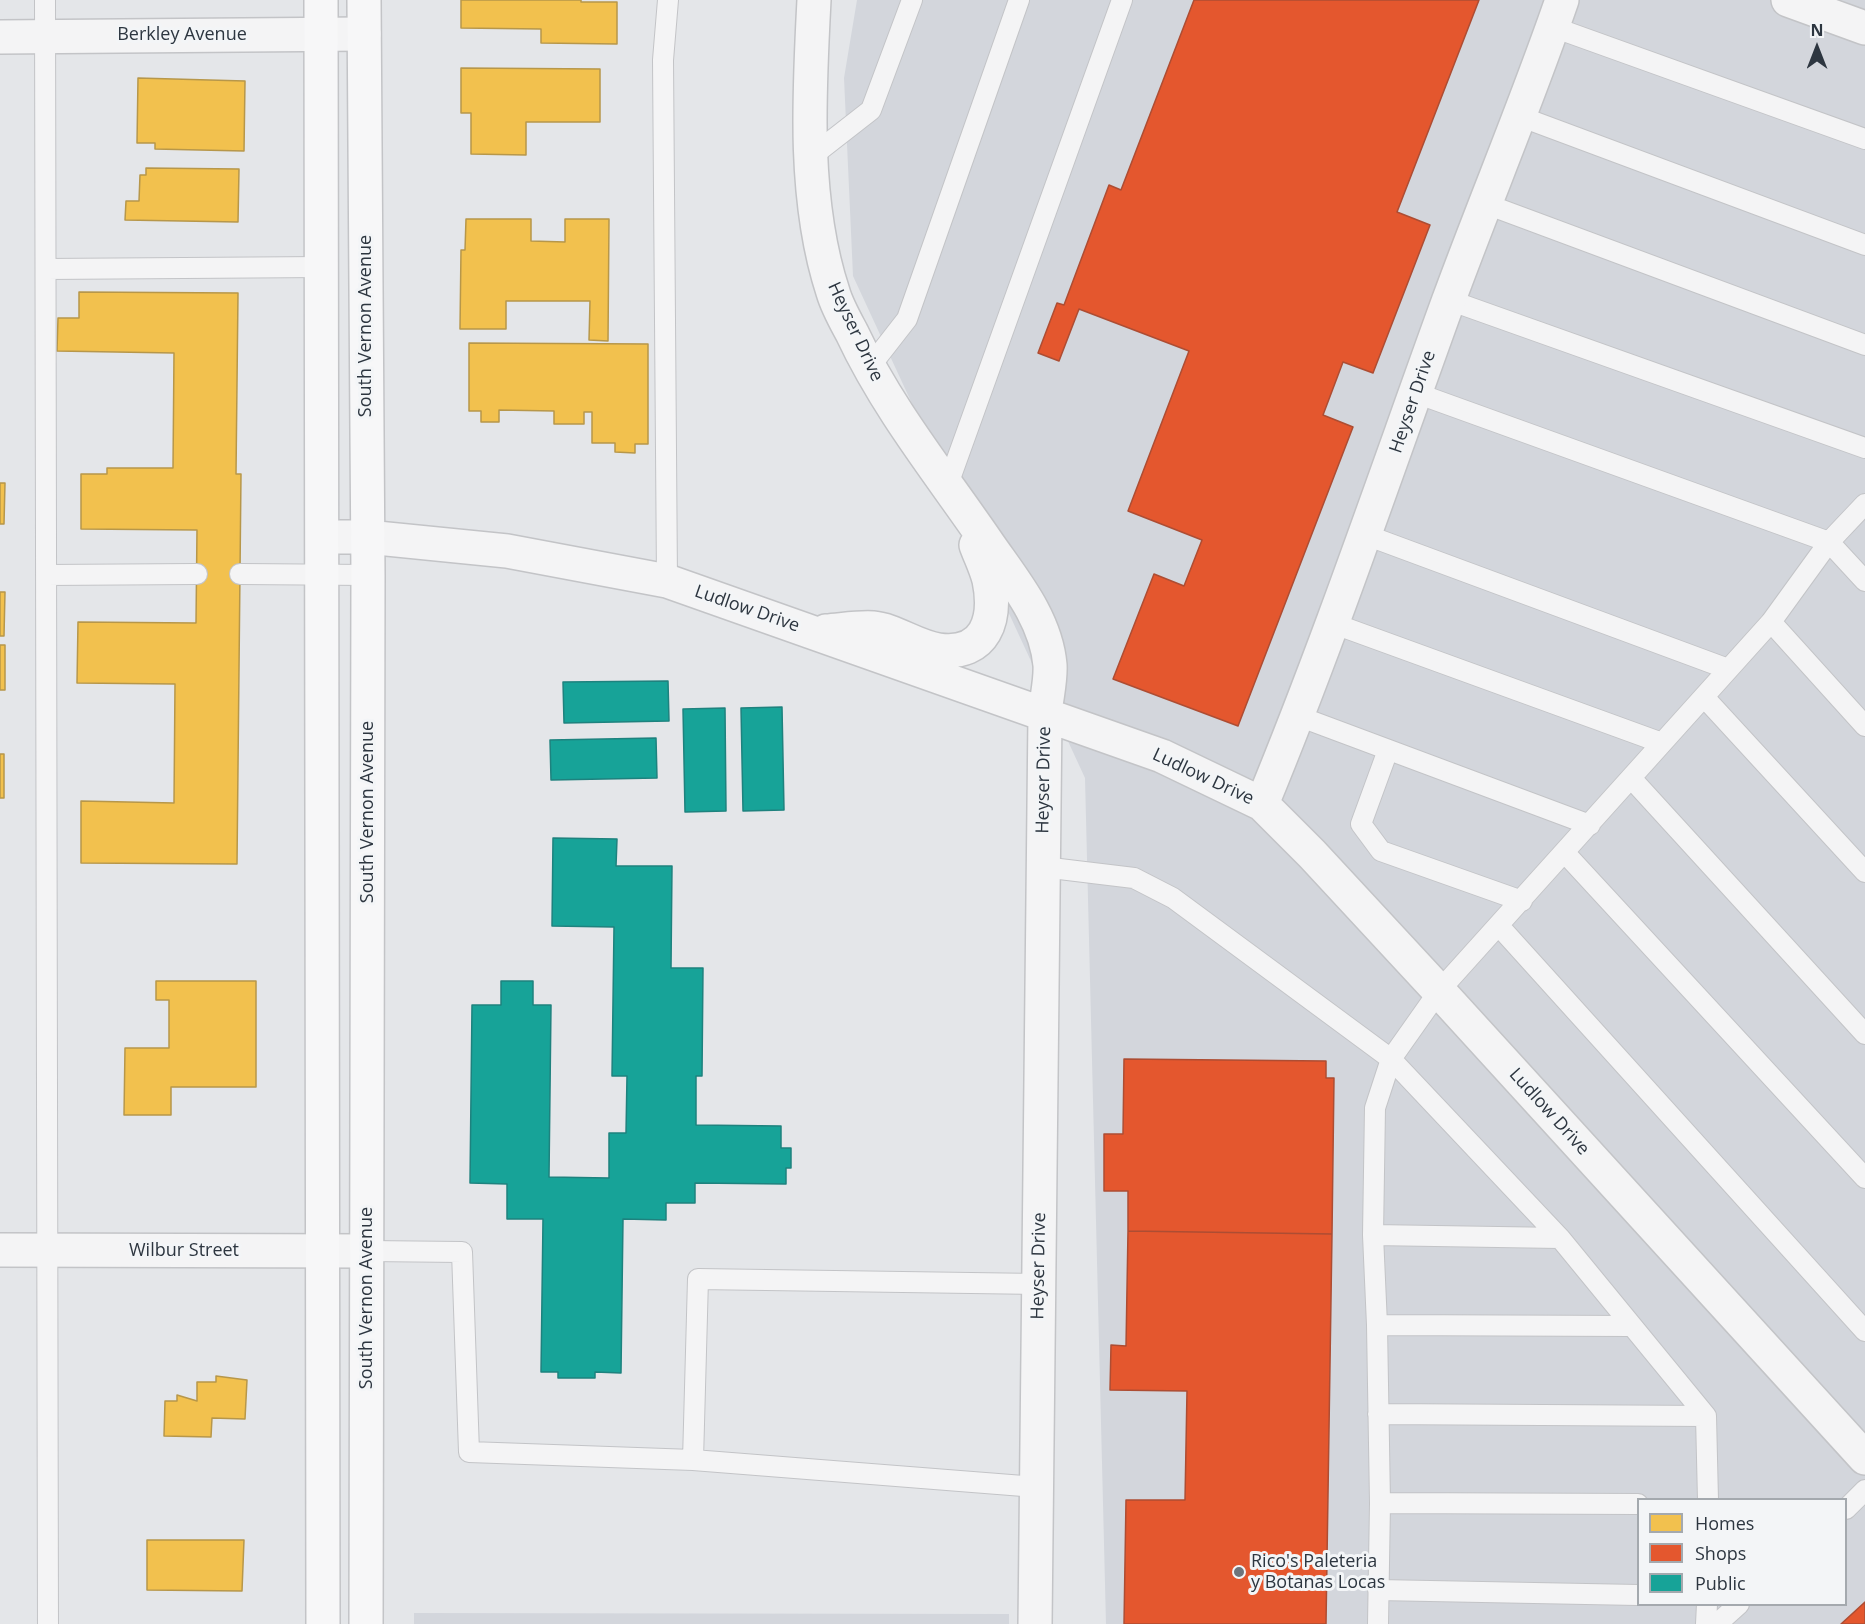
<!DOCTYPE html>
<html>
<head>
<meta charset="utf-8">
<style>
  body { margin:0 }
  #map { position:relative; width:1865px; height:1624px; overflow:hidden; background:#e4e6e9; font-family:"Open Sans",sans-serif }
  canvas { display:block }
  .legend { position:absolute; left:1637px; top:1498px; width:210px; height:108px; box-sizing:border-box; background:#f3f5f7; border:2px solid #a4a9ae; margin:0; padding:8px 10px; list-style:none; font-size:18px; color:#2d3640 }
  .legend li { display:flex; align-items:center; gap:12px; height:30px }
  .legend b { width:30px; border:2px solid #a4a9ae }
  .north { position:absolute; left:1787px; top:18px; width:60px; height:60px; -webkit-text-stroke:4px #f3f5f7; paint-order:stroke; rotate:0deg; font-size:16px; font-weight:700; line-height:24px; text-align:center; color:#2d3640 }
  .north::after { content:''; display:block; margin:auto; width:21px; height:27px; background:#2d3640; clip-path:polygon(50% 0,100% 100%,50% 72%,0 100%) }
</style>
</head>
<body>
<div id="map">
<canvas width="1865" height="1624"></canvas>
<ul class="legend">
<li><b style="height:16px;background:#f2c14e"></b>Homes</li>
<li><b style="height:16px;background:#e4572e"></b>Shops</li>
<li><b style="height:16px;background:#17a398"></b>Public</li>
</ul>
<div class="north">N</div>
</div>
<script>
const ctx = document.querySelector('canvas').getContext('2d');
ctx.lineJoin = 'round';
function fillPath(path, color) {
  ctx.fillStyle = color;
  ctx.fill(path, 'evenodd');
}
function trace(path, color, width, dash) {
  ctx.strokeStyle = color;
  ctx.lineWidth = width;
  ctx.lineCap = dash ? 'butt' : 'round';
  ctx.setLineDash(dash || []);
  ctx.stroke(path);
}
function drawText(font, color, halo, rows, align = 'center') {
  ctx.font = font + ' "Open Sans",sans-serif';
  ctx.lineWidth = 6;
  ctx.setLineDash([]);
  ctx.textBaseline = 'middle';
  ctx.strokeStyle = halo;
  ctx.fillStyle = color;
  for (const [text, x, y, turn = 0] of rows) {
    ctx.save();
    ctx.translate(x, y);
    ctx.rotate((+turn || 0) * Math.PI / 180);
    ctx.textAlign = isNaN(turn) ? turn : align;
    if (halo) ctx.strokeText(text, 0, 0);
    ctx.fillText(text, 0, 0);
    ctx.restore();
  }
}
fillPath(new Path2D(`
  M857 0H1865V1624H1106L1085 778 853 276 844 78ZM1638 1500H1846V1604H1638Z
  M414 1613 1009 1614V1624H414Z`), '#d3d6dc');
const homes = new Path2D(`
  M461 0H581V2H617V44L541 43V29L461 28Z
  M461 68 600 69V122H526V155L471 154V113H461Z
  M138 78 245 81 244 151 155 149V143H137Z
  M146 168 239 169 238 222 125 220 126 201H139L140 175H146Z
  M466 219H531V241L565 242V219H609L608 341 589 340 590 301H506V329H460L461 250H465Z
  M79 292 238 293 236 474H241L237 864 81 863V801L174 803 175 684 77 683 78 622 196 623 197 530 81 529V474H107V468H173L174 353 57 351 58 318H79Z
  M469 343 648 344V444H635V453L615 452V443H592V412H584V424H554V411L499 410V422H481V411H469Z
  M0 483H5L4 524H0Z
  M0 592H5L4 636H0Z
  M0 645H5V690H0Z
  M0 754H4V798H0Z
  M156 981H256V1087H171V1115H124L125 1048H169V1000H156Z
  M216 1376 247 1380 245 1419 212 1418 211 1437 164 1436 165 1401H177V1395L197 1401V1382H216Z
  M147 1540H244L242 1591 147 1590Z`);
fillPath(homes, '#f2c14e');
trace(homes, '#b7974a', 1.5);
const shops = new Path2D(`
  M1194 0H1479L1397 212 1430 225 1373 373 1343 362 1323 415 1353 427 1238 726 1113 679 1154 574 1184 586 1202 540 1128 511 1189 351 1079 309 1059 361 1038 353 1057 303 1064 305 1109 185 1121 190Z
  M1124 1059 1326 1061V1078H1334L1332 1234 1128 1231V1191H1104V1134H1123Z
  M1128 1231 1332 1234 1326 1624H1124L1126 1500H1185L1187 1391 1110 1390 1111 1345 1126 1346Z
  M1865 1602V1624H1841Z`);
fillPath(shops, '#e4572e');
trace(shops, '#ad4d33', 1.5);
const public = new Path2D(`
  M668 681 669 721 564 723 563 682Z
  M782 707 784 810 743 811 741 708Z
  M725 708 726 811 685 812 683 709Z
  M656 738 657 778 551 780 550 740Z
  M553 838 617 839 616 866H672L671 968H703L702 1076H696V1125L781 1126V1148H791V1168H786V1184L695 1183V1203H666V1220L623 1219 621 1373 595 1372V1378H558V1372H541L543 1219H507V1184L470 1183 472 1005H501V981H533V1005H551L549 1177 609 1178V1133H626L627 1076H612L614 927 552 926Z`);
fillPath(public, '#17a398');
trace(public, '#1e827e', 1.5);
const service = new Path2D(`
  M45 0 48 1624
  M1553 27 1865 139
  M1519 116 1865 245
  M812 156 871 110 912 0
  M1486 204 1865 345
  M46 269 322 267
  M1449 300 1865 448
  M868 369 907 319 1019 0
  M1416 393 1829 542 1865 581
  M947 487 1122 0
  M1366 535 1728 669
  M240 574 368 575
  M46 575 197 574
  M667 581 663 60 668 0
  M1771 622 1865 726
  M1332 623 1662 743
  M1704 697 1865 872
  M1298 716 1590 825
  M1388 750 1361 824 1381 851 1522 901
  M1631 778 1865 1034
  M1565 853 1865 1178
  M1043 867 1134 878 1173 898 1391 1059 1375 1108 1373 1235 1377 1325 1380 1503 1378 1624
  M1499 926 1865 1331
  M1373 1235 1560 1238
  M368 1251 462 1252 469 1452 693 1460 1036 1487
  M1377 1325 1631 1326
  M1378 1414 1706 1416
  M693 1460 698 1279 1039 1284
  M1708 1500 1706 1416 1560 1238 1391 1059 1439 991 1771 622 1829 542 1865 504
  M1380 1503 1638 1504
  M1846 1509 1865 1490
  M1378 1590 1638 1595
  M1706 1624 1707 1604
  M1717 1624 1739 1604`);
const minor = new Path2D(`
  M814 0C809 95 803 201 833 292 837 306 845 320 852 333 888 410 942 476 989 545 1014 581 1046 619 1050 665 1051 681 1046 699 1045 715L1035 1624
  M1788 0 1865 28
  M0 37 364 34
  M323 537H367L507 551 667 581 1162 756 1262 804 1312 854 1439 991 1865 1458
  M826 631C841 630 858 627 873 628 895 630 916 647 939 650 986 656 997 619 989 580 986 568 980 556 976 545
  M1262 804C1330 639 1387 470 1448 302 1485 201 1527 102 1562 0
  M0 1250 368 1251`);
const secondary = new Path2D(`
  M321 0 323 1624
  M364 0 368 575 366 1624`);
trace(service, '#c3c4c7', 22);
trace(minor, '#c3c4c7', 36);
trace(secondary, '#c3c4c7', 36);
trace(service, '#f4f4f5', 20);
trace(minor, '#f4f4f5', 33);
trace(secondary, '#f7f7f8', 33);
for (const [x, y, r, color] of [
  [1239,1572,6,"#6d747b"]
]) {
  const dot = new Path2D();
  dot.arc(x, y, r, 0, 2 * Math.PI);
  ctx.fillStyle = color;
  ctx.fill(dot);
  trace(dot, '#f3f5f7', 2);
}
drawText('18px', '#2d3640', '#f3f5f7', [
  ["Berkley Avenue",182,35],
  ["South Vernon Avenue",366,326,-90],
  ["Heyser Drive",855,332,65],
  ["Heyser Drive",1413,402,-71],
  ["Ludlow Drive",747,609,19],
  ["Ludlow Drive",1203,777,25],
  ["Heyser Drive",1044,780,-89],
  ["South Vernon Avenue",368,812,-90],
  ["Ludlow Drive",1549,1112,48],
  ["Wilbur Street",184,1251],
  ["Heyser Drive",1039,1266,-89],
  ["South Vernon Avenue",367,1298,-90]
]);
drawText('18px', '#2d3640', '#f3f5f7', [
  ["Rico's Paleteria",1251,1562],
  ["y Botanas Locas",1251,1583]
], 'left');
</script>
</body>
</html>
